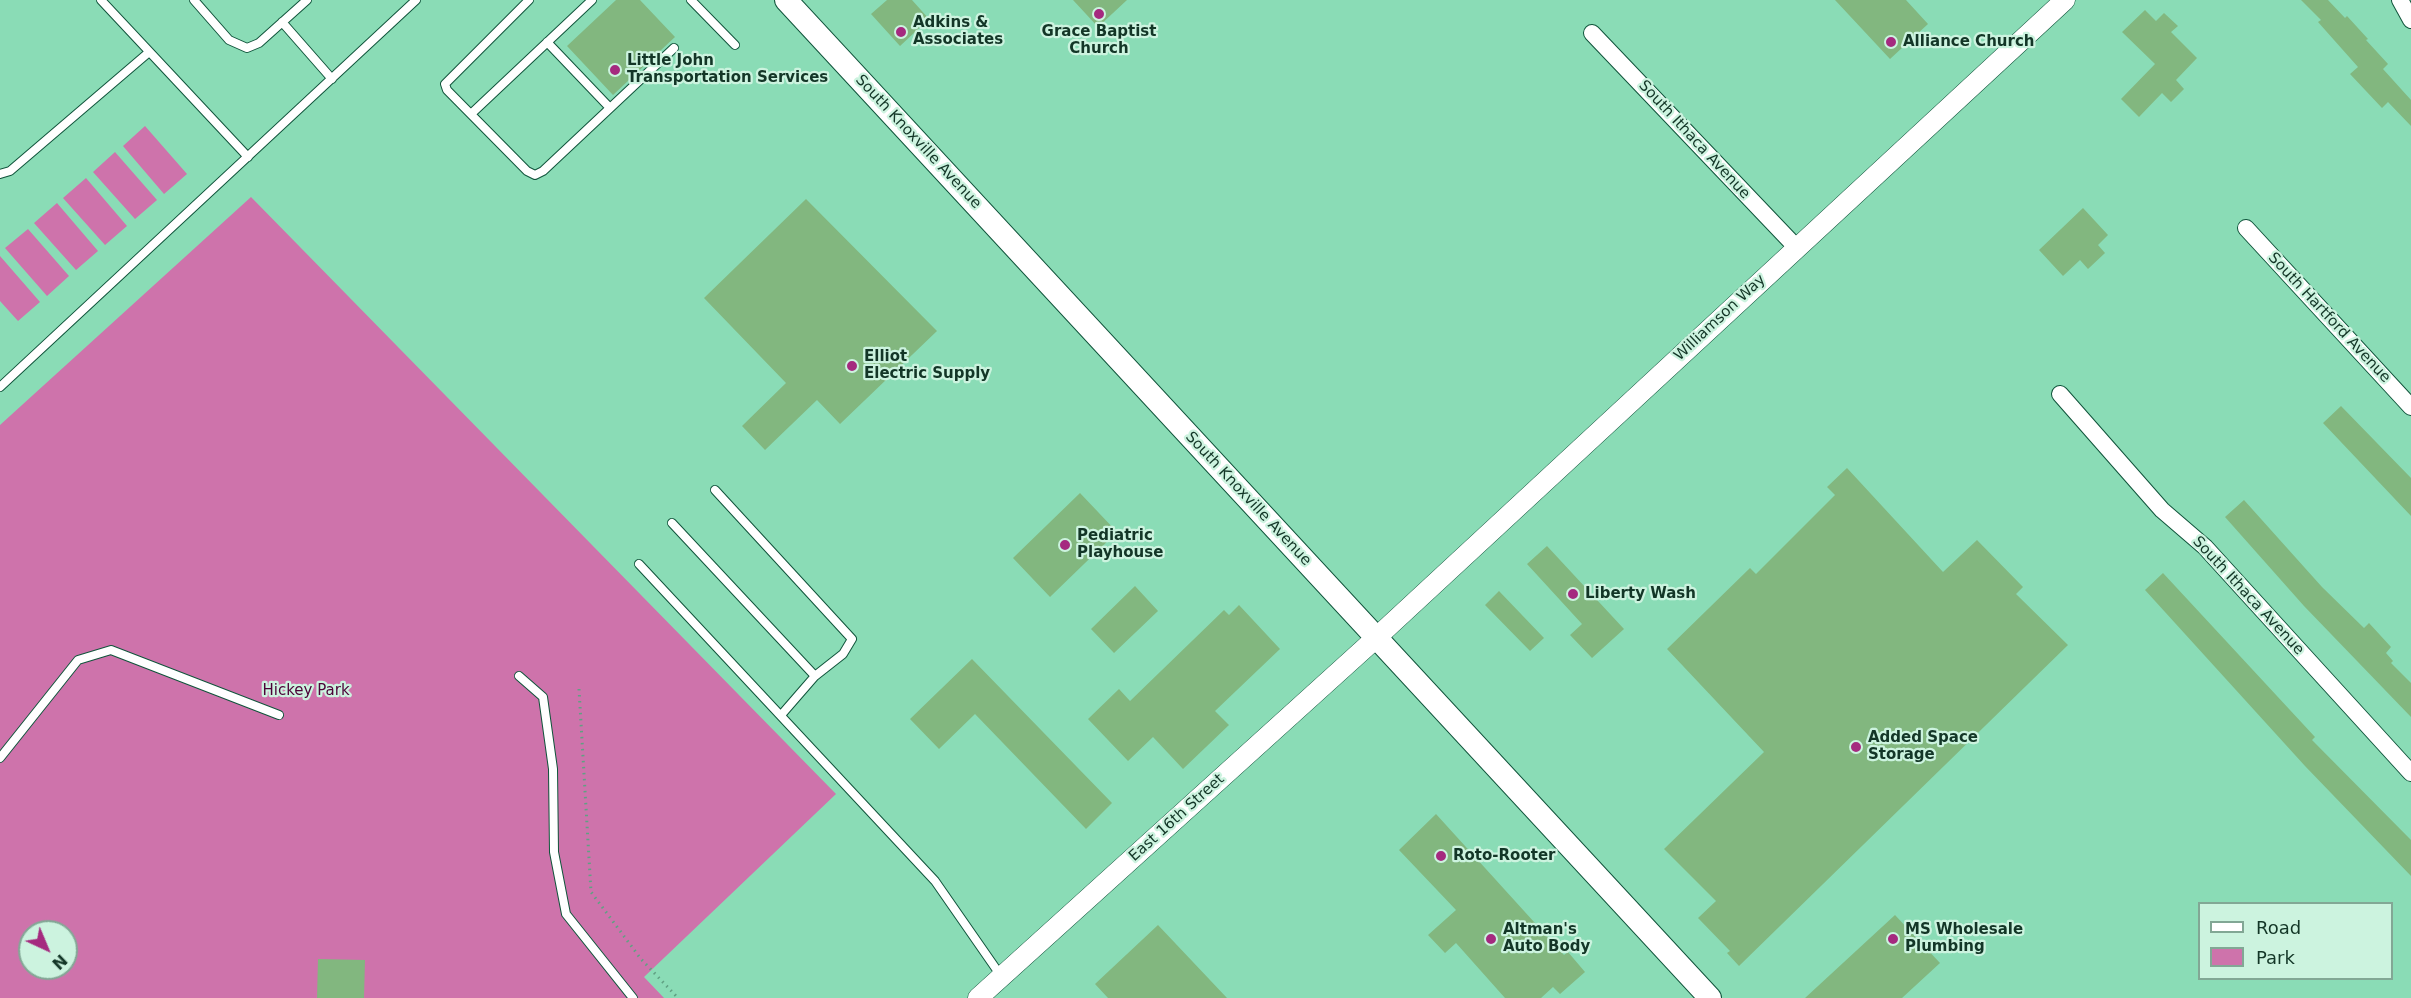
<!DOCTYPE html>
<html>
<head>
<meta charset="utf-8">
<style>
  body { margin:0 }
  #map { position:relative; width:2411px; height:998px; overflow:hidden; background:#8adcb6; font-family:"DejaVu Sans",sans-serif }
  canvas { display:block }
  .legend { position:absolute; left:2198px; top:902px; width:195px; height:78px; box-sizing:border-box; background:#ccf3df; border:2px solid #82a795; margin:0; padding:8px 10px; list-style:none; font-size:18px; color:#133627 }
  .legend li { display:flex; align-items:center; gap:12px; height:30px }
  .legend b { width:30px; border:2px solid #82a795 }
  .north { position:absolute; left:18px; top:920px; width:60px; height:60px; box-sizing:border-box; background:#ccf3df; border:2px solid #82a795; border-radius:50%; rotate:136deg; font-size:16px; font-weight:700; line-height:24px; text-align:center; color:#133627 }
  .north::after { content:''; display:block; margin:auto; width:21px; height:27px; background:#a52a7f; clip-path:polygon(50% 0,100% 100%,50% 72%,0 100%) }
</style>
</head>
<body>
<div id="map">
<canvas width="2411" height="998"></canvas>
<ul class="legend">
<li><b style="height:8px;background:#fff"></b>Road</li>
<li><b style="height:16px;background:#ce73ab"></b>Park</li>
</ul>
<div class="north">N</div>
</div>
<script>
const ctx = document.querySelector('canvas').getContext('2d');
ctx.lineJoin = 'round';
function fillPath(path, color) {
  ctx.fillStyle = color;
  ctx.fill(path, 'evenodd');
}
function trace(path, color, width, dash) {
  ctx.strokeStyle = color;
  ctx.lineWidth = width;
  ctx.lineCap = dash ? 'butt' : 'round';
  ctx.setLineDash(dash || []);
  ctx.stroke(path);
}
function drawText(font, color, halo, rows, align = 'center') {
  ctx.font = font + ' "DejaVu Sans",sans-serif';
  ctx.lineWidth = 4.5;
  ctx.setLineDash([]);
  ctx.textBaseline = 'middle';
  ctx.strokeStyle = halo;
  ctx.fillStyle = color;
  for (const [text, x, y, turn = 0] of rows) {
    ctx.save();
    ctx.translate(x, y);
    ctx.rotate((+turn || 0) * Math.PI / 180);
    ctx.textAlign = isNaN(turn) ? turn : align;
    if (halo) ctx.strokeText(text, 0, 0);
    ctx.fillText(text, 0, 0);
    ctx.restore();
  }
}
fillPath(new Path2D(`
  M145 126 187 174 164 194 123 146Z
  M115 152 157 200 135 219 93 172Z
  M86 178 127 226 105 245 63 198Z
  M251 197 836 794 644 977 664 998H0V425ZM30 932H66V968H30Z
  M57 203 98 251 76 270 34 223Z
  M28 229 69 276 47 296 5 248Z
  M0 256 40 302 18 321 0 301Z`), '#ce73ab');
fillPath(new Path2D(`
  M616 0H640L675 37 613 95 567 46Z
  M887 0H912L929 19 900 46 871 14Z
  M1073 0H1127L1098 27Z
  M1835 0H1906L1928 24 1890 59Z
  M2301 0H2328L2345 18 2347 16 2368 39 2366 40 2388 64 2383 69 2411 100V126L2388 102 2382 108 2350 74 2358 67 2318 22 2321 20Z
  M2145 10 2156 21 2164 13 2178 26 2171 32 2197 58 2176 80 2184 89 2171 102 2162 93 2139 117 2121 99 2155 64 2122 32Z
  M806 199 937 331 840 424 817 400 765 450 742 426 786 383 704 298Z
  M2083 208 2108 235 2098 245 2105 253 2088 269 2080 260 2063 276 2039 250Z
  M2341 406 2411 478V516L2323 423Z
  M1847 468 1943 572 1977 540 2023 587 2016 594 2068 645 1739 966 1727 953 1730 951 1698 918 1716 901 1664 849 1764 752 1667 649 1750 568 1756 574 1835 495 1827 487Z
  M1080 493 1117 532 1050 597 1013 558Z
  M2244 500 2322 587 2364 628 2369 623 2391 647 2386 653 2393 661 2391 663 2411 683V717L2304 606 2225 517Z
  M1547 546 1624 629 1592 658 1570 635 1582 624 1527 564Z
  M2163 573 2315 737 2312 740 2411 840V876L2305 766 2145 590Z
  M1135 586 1158 611 1114 653 1091 629Z
  M1499 591 1544 638 1530 651 1485 605Z
  M1239 605 1280 649 1215 711 1229 725 1183 769 1153 737 1128 761 1088 719 1119 689 1130 701 1224 610 1229 615Z
  M972 659 1112 803 1086 829 975 714 939 749 910 719Z
  M1436 814 1564 955 1568 952 1585 972 1560 994 1553 987 1541 998H1505L1456 943 1445 953 1428 935 1456 910 1399 850Z
  M1895 915 1940 963 1902 998H1805Z
  M1158 925 1227 998H1108L1095 984Z
  M318 959 365 960 364 998H317Z`), '#82b77f');
const service = new Path2D(`
  M101 0 248 157
  M194 0 229 40 247 48 259 43 307 0
  M529 0 445 84 447 90 527 171 535 175 543 171 674 48
  M691 0 735 45
  M282 22 332 79
  M547 42 610 108
  M471 114 592 0
  M0 174 10 171 148 53
  M0 387 416 0
  M715 490 852 639 843 654 815 676 782 714
  M672 523 815 676
  M639 564 935 881 1001 976
  M519 676 543 697 553 769 554 852 566 914 633 998
  M0 758 78 660 111 650 279 715`);
const minor = new Path2D(`
  M2400 0 2411 20
  M1592 33 1796 247
  M2246 228 2411 407
  M2060 394 2162 510 2205 547 2411 773`);
const tertiary = new Path2D(`
  M978 998 1376 638 2065 0`);
const secondary = new Path2D(`
  M786 0 1710 998`);
trace(service, '#10543b', 10);
trace(minor, '#10543b', 18);
trace(tertiary, '#10543b', 21);
trace(secondary, '#10543b', 24);
trace(new Path2D(`
  M579 689 591 892 641 959 678 998`), '#60a183', 3, [1.5, 4.5]);
trace(service, '#fff', 8);
trace(minor, '#fff', 16);
trace(tertiary, '#fff', 20);
trace(secondary, '#fff', 22);
for (const [x, y, r, color] of [
  [1099,14,6,"#a52a7f"],
  [901,32,6,"#a52a7f"],
  [1891,42,6,"#a52a7f"],
  [615,70,6,"#a52a7f"],
  [852,366,6,"#a52a7f"],
  [1065,545,6,"#a52a7f"],
  [1573,594,6,"#a52a7f"],
  [1856,747,6,"#a52a7f"],
  [1441,856,6,"#a52a7f"],
  [1491,939,6,"#a52a7f"],
  [1893,939,6,"#a52a7f"]
]) {
  const dot = new Path2D();
  dot.arc(x, y, r, 0, 2 * Math.PI);
  ctx.fillStyle = color;
  ctx.fill(dot);
  trace(dot, '#ccf3df', 2);
}
drawText('bold 15px', '#133627', '#ccf3df', [
  ["Adkins &",913,23],
  ["Associates",913,40],
  ["Grace Baptist",1099,32,"center"],
  ["Church",1099,49,"center"],
  ["Alliance Church",1903,42],
  ["Little John",627,61],
  ["Transportation Services",627,78],
  ["Elliot",864,357],
  ["Electric Supply",864,374],
  ["Pediatric",1077,536],
  ["Playhouse",1077,553],
  ["Liberty Wash",1585,594],
  ["Added Space",1868,738],
  ["Storage",1868,755],
  ["Roto-Rooter",1453,856],
  ["Altman's",1503,930],
  ["Auto Body",1503,947],
  ["MS Wholesale",1905,930],
  ["Plumbing",1905,947]
], 'left');
drawText('15px', '#133627', '#ccf3df', [
  ["South Ithaca Avenue",1694,140,47],
  ["South Knoxville Avenue",918,142,47],
  ["Williamson Way",1720,318,-43],
  ["South Hartford Avenue",2329,318,47],
  ["South Knoxville Avenue",1248,499,47],
  ["South Ithaca Avenue",2248,596,47],
  ["East 16th Street",1177,818,-42]
]);
drawText('15px', '#4c0237', '#ccf3df', [
  ["Hickey Park",306,691]
]);
</script>
</body>
</html>
